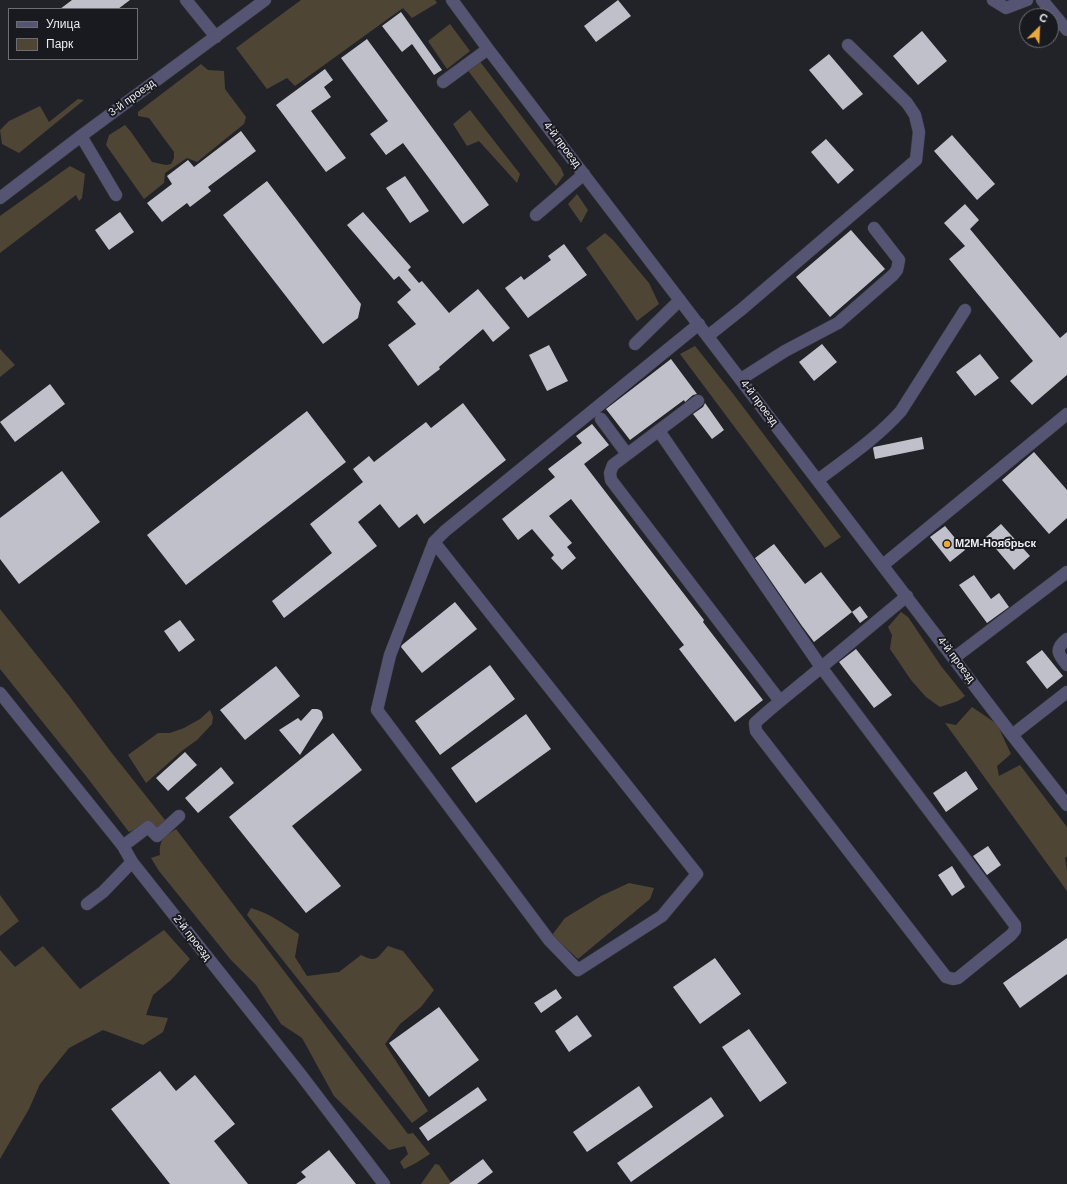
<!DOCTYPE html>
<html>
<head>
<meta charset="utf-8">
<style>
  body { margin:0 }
  #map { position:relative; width:1067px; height:1184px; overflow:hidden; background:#222329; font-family:Helvetica,sans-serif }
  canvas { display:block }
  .legend { position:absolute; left:8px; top:8px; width:130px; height:52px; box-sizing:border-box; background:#191920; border:1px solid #6d6d74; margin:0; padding:5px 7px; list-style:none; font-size:12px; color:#ececf1 }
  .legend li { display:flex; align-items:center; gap:8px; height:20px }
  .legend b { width:20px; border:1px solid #6d6d74 }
  .north { position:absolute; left:1019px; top:8px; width:40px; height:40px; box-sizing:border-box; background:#191920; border:1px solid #6d6d74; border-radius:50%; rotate:24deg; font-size:11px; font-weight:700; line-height:16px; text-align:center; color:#ececf1 }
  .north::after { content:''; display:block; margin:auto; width:14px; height:18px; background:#eaaa39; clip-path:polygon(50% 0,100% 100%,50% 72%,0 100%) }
</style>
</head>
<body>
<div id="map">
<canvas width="1067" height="1184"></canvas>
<ul class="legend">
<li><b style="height:5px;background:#555573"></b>Улица</li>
<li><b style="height:11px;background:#4f4535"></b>Парк</li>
</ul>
<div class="north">С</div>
</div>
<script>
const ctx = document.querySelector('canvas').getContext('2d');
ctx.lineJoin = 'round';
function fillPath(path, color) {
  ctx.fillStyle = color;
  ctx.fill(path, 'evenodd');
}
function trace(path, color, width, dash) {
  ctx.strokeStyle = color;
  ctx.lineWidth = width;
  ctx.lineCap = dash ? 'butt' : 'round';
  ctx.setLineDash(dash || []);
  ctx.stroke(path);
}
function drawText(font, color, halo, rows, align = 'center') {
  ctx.font = font + ' Helvetica,sans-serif';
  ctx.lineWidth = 4;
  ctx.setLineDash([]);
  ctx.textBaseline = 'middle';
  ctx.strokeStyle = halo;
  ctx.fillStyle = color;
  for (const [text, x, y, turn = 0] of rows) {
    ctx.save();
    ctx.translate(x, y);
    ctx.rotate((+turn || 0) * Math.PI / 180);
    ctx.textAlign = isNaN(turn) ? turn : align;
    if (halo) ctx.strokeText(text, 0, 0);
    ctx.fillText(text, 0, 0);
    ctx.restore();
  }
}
fillPath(new Path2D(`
  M301 0H435L437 3 412 18 403 8 295 86 287 78 267 89 236 48Z
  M450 24 470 51 447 69 428 41Z
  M478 59 561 168 564 175 556 186 466 68Z
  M201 64 208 70 224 71 225 89 246 117 244 124 197 162 187 158 165 173 164 183 144 199 106 145 109 135 125 125 131 132 152 162 166 165 171 164 174 158V152L149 118 138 116V112Z
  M78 99 84 100 19 153 2 144 0 130 9 121 40 106 49 122Z
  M470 110 520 174 517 183 479 141 467 146 453 124Z
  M70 166 85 174 82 198 79 201 76 195 0 253V216Z
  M577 194 588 210 581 223 568 204Z
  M605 233 613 240 649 283 659 304 637 321 586 248Z
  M695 346 734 395 841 537 825 548 680 354Z
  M0 349 15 365 0 377Z
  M0 609 70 697 111 752 165 820C159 834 154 827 142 827 138 828 133 830 129 832L86 776 0 669Z
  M901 612 908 617 941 666 965 696 958 701 940 707 926 697 911 680 890 649 892 635 888 627Z
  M972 707 997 724 1011 754 997 766 999 776 1020 765 1067 827V856L1065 858 1067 871V891L945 723 956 725Z
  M210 710 213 717 212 724 197 740 183 750 146 783 128 755 158 733H170L184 728 200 719Z
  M176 829 408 1134 413 1133 430 1154 416 1163 404 1169 400 1162 408 1154 405 1146 389 1150 334 1096 302 1038 281 1024 256 985 231 960 159 871 151 858 160 855C159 839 164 837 176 829Z
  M629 883 654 888 650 899 578 959 552 935 565 918 601 896Z
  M0 895 19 921 0 936Z
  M251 908C269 913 284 924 299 934L295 957 307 976 339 972 361 955C377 963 377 958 388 946L403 951 434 990 421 1007 400 1024 385 1044 428 1111 412 1123 247 915Z
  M164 930 190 959 171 980 153 995 146 1015 168 1018 163 1032 143 1045 103 1030 69 1048 40 1084 29 1109 0 1159V950L15 967 43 946 80 989Z
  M435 1164 439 1165 452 1184H421Z`), '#4f4535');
fillPath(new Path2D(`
  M72 0H130L118 9H60Z
  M618 0 631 16 596 42 584 26Z
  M401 12 442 70 434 75 412 44 402 52 382 26Z
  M922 31 947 61 918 85 893 56Z
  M367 39 489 205 463 224 403 143 386 155 370 134 388 121 341 58Z
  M829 54 863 94 843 110 809 70Z
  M325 69 333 80 324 87 331 97 311 111 346 158 326 172 276 105Z
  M241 131 256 151 208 187 211 191 190 207 187 203 162 222 147 203 172 184 167 176 188 160 194 167Z
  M952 135 995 184 977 200 934 151Z
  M826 139 854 170 838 184 811 152Z
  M405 176 429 211 410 223 386 188Z
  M267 181 361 304 358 318 323 344 223 215Z
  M965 204 979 220 970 229 1060 338 1067 332V375L1032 405 1010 381 1033 361 949 259 965 246 944 223Z
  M120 212 134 232 109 250 95 230Z
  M363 212 411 267 408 270 419 283 422 281 449 313 478 289 510 328 493 342 483 329 439 367 440 369 418 386 388 345 416 324 397 302 411 290 399 276 394 280 347 225Z
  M851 230 885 269 830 317 796 277Z
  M564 244 587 275 528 318 505 288 521 276 524 280 551 260 548 256Z
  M822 344 837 362 814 381 799 362Z
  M549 345 568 381 547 391 529 355Z
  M980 354 999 378 975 396 956 372Z
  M671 359 697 394 693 395 685 402 684 400 630 440 606 409Z
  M50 384 65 404 15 442 0 422Z
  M463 403 506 460 424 524 417 514 399 528 380 504 358 522 377 546 284 618 272 601 332 553 310 524 363 482 353 469 369 456 374 462 426 422 431 428Z
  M705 403 724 430 712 439 693 414 703 407Z
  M307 411 346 462 186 585 147 535Z
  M592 424 609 445 584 464 704 620 703 622 763 700 735 722 679 649 684 645 571 499 549 516 572 543 567 547 576 558 562 570 551 558 554 555 532 529 518 540 502 519 555 477 548 469 582 443 576 436Z
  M922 437 924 449 875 459 873 448 874 447Z
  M1034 452 1067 490V518L1049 534 1002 480Z
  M62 471 100 522 19 584 0 559V518Z
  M1001 524 1030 556 1014 570 986 537Z
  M945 526 965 550 950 562 930 537Z
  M774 544 805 584 821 572 852 612 814 642 802 626 755 558Z
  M974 575 991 599 999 593 1009 607 987 623 959 585Z
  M455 602 477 629 422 673 401 647 402 645Z
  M860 606 868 617 860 623 852 612Z
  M180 620 195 640 179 652 164 631Z
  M856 649 892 695 874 708 839 662Z
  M1042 650 1063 676 1047 689 1026 662Z
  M490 665 515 699 440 755 415 721Z
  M276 666 300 696 245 740 220 710Z
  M312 709H317L320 710 322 712 323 718 300 755 279 730 298 718 301 721Z
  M526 714 551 749 476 803 451 768Z
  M333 733 362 770 292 826 341 886 306 913 229 817Z
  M185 752 197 765 168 791 156 778Z
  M221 767 234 783 198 813 185 798Z
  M966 771 978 789 946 812 933 793Z
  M988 846 1001 865 987 875 973 856Z
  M952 866 965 887 952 896 938 875Z
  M1067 938V974L1020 1008 1003 983Z
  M715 958 741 994 700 1024 673 987Z
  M556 989 562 998 541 1013 534 1003Z
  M439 1007 479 1060 429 1097 389 1043Z
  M577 1015 592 1036 569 1052 555 1031Z
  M749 1029 787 1083 760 1102 722 1047Z
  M160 1071 176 1091 195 1075 235 1124 214 1141 248 1184H170L111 1109Z
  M639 1086 653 1107 587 1152 573 1132Z
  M478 1087 487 1100 428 1141 419 1128Z
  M711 1097 724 1116 631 1182 617 1163Z
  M329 1150 356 1184H296L306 1177 301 1172Z
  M483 1159 493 1172 477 1184H449Z`), '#bfc0c9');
const minor = new Path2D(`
  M186 0 216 37
  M452 0 488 49 1012 735 1067 805
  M993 0 1006 8 1027 0
  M1042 0 1067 30
  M443 82 488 49
  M81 136 116 195
  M0 198 81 136 265 0
  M536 215 584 174
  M708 336 742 309 916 160 919 132 915 115 907 103 848 45
  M635 344 680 300
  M741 379 785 351 838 323 893 275 897 270 899 260 874 228
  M698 401 613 465 610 473 611 480 780 701
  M601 419 627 454
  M659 431 821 667 1015 925V930L1011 935 958 978 953 979 946 977 756 731 755 723C771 708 789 694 806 680 840 652 873 624 907 596
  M818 480C847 458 877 438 901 411L965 310
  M434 542 697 874 662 916 578 970 549 940 377 710 390 655 434 542 445 531 699 324
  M883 565 1067 414
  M1067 639C1054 649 1058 654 1067 665
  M954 658 1067 572
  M0 693 123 846 132 862 301 1075 384 1184
  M1012 735 1067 692
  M123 846 148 827 157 836 179 816
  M87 904 103 892 132 862`);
trace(minor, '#3e3f45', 13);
trace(minor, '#555573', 12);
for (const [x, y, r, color] of [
  [947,544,4,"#eaaa39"]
]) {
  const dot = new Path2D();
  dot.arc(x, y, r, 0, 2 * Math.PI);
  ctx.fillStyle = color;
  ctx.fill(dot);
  trace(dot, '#191920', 1.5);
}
drawText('11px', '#ececf1', '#191920', [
  ["3-й проезд",132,98,-36],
  ["4-й проезд",562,145,53],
  ["4-й проезд",759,403,53],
  ["4-й проезд",956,660,53],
  ["2-й проезд",192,938,52]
]);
drawText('bold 11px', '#ececf1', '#191920', [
  ["М2М-Ноябрьск",955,544]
], 'left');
</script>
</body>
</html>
